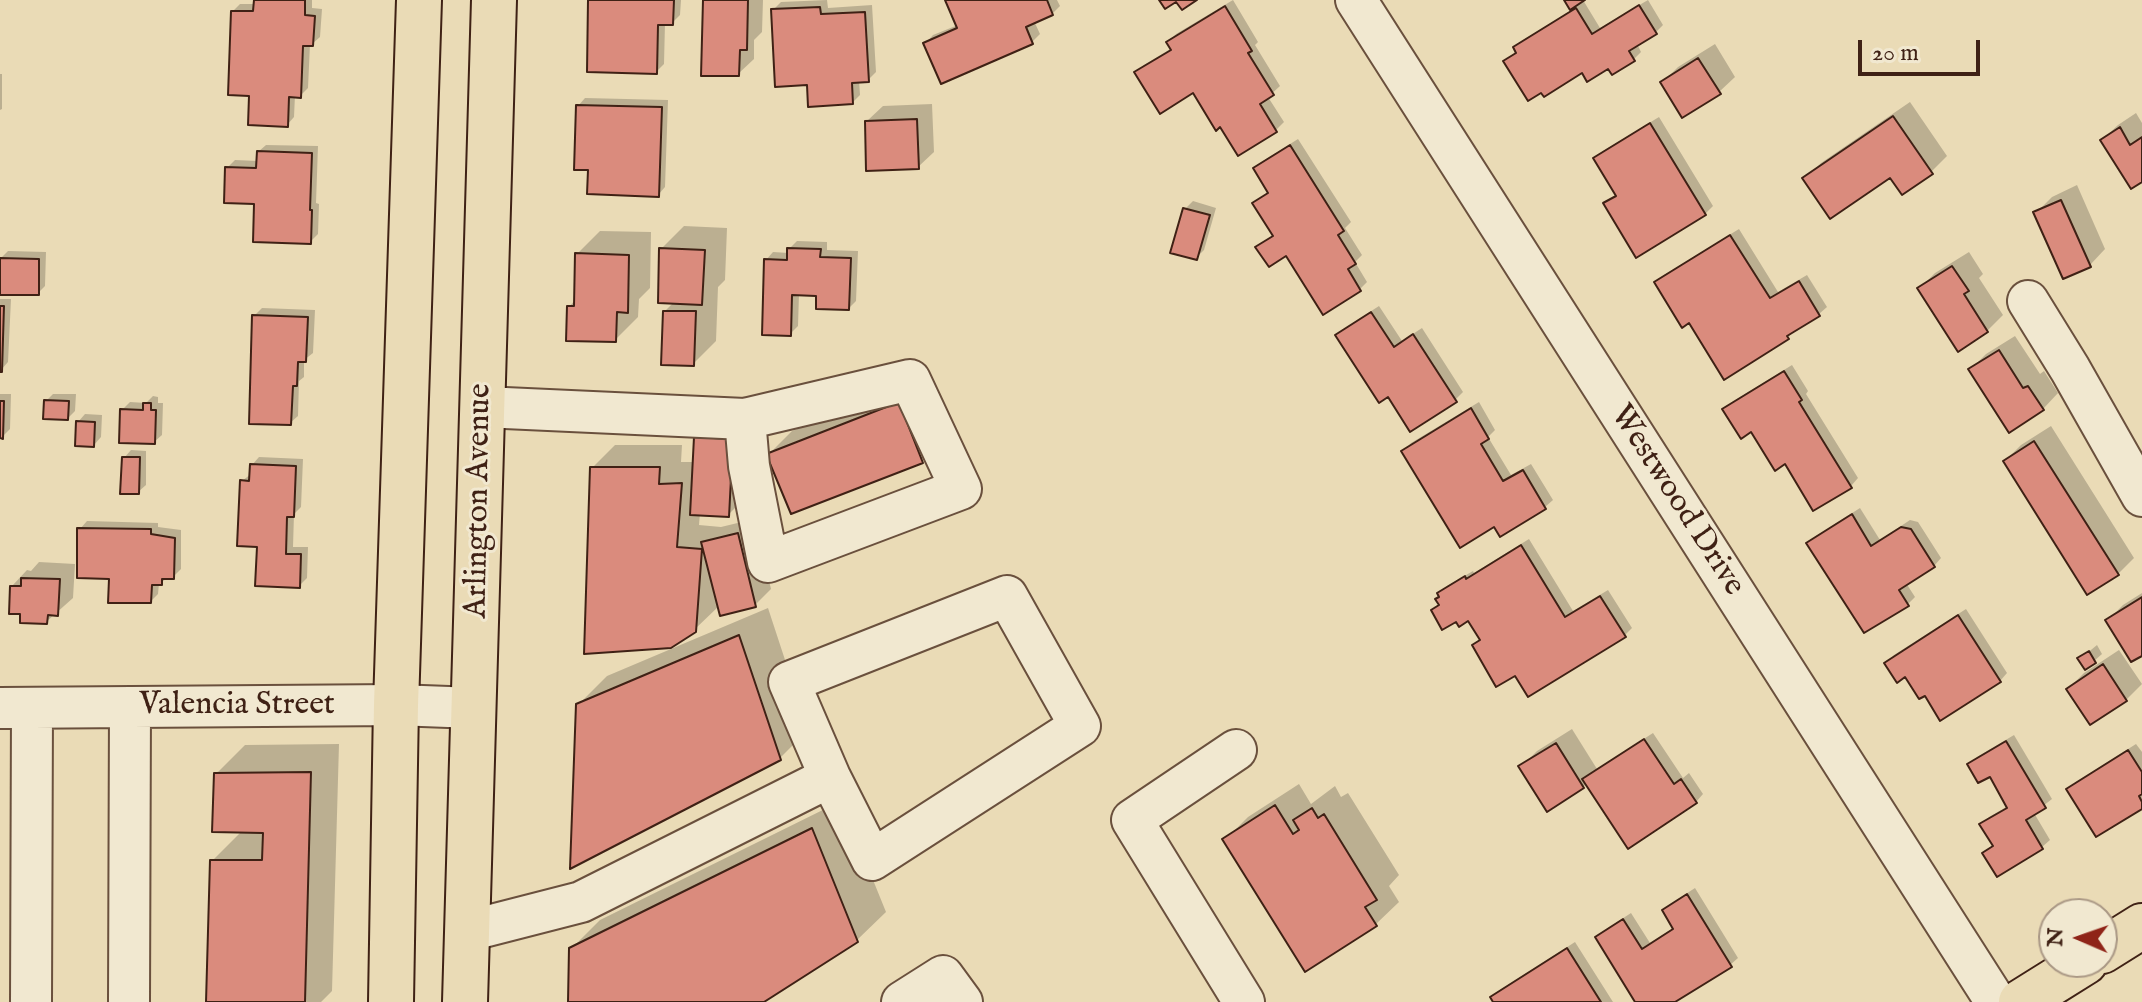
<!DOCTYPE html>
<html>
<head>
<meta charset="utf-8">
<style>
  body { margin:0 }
  #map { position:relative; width:2142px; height:1002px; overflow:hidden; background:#eadbb6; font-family:"IM FELL English",serif }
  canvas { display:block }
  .north { position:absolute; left:2038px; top:898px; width:80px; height:80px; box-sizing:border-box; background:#f1e8d0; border:2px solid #aa9885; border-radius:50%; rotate:272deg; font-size:22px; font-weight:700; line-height:32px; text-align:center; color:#3f2115 }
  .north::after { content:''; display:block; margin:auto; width:28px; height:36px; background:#8f2418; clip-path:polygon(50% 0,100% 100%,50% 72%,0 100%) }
  .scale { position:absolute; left:1858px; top:40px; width:122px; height:36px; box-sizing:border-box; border:4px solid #3f2115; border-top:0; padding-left:10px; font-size:24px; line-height:28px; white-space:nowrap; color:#3f2115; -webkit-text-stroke:6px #f1e8d0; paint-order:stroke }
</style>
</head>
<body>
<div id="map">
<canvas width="2142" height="1002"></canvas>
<div class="north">N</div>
<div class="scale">20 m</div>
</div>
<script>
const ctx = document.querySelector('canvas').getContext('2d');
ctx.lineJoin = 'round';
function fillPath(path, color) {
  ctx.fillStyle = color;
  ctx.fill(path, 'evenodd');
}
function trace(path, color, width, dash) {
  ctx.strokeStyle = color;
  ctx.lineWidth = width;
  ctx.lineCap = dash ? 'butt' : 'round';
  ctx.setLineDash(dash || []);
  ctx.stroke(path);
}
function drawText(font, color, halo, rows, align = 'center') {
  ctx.font = font + ' "IM FELL English",serif';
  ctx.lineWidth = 6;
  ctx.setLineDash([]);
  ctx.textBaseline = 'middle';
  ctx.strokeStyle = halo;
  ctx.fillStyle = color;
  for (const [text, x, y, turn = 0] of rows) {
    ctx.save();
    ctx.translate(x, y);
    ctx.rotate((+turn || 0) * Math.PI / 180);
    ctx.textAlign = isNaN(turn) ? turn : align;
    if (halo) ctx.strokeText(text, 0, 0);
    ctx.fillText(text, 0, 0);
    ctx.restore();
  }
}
fillPath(new Path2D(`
  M256 0H312V8L322 9 320 37 312 44H310L308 88 300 96 295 95 294 117 287 125 251 94 233 11 240 4H256Z
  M590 0H681L680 15 672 23H665L664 64 656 72Z
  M705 0H763L762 32 754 40V59L738 74Z
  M827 0 828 8 872 5 876 72 868 80H859L860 95 852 103 773 10 781 2Z
  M947 0H1057L1060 6 1052 14 1034 21 1040 34 1032 42 926 43 933 35 958 25Z
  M1233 0 1258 42 1255 45 1280 86 1268 97 1284 122 1276 130 1238 153 1221 125 1193 91 1136 73 1144 65 1172 48 1168 42 1176 34Z
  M1566 0H1583L1600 28 1648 0 1663 25 1656 32 1637 44 1641 52 1634 59 1612 72 1609 67 1583 71 1505 61 1517 51 1515 48 1523 40 1572 10Z
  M1715 44 1735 77 1719 92 1662 83 1678 67Z
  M0 74H2V109L0 110Z
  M585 98 668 100 665 187 658 195 590 168 578 106Z
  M1910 102 1947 156 1931 172 1805 179 1821 163Z
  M932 104 934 152 918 167 867 121 883 106Z
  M2136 113 2142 123V180L2102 140 2118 125Z
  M1659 117 1713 206 1705 214 1606 204 1617 194 1595 159 1603 151Z
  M1298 139 1351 222 1345 228 1362 255 1355 262 1367 282 1360 289 1286 253 1258 247 1274 234 1255 203 1269 191 1255 169 1263 161Z
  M266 145 318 146 316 203 319 204 318 234 310 242 256 203 227 168 235 160 258 161V152Z
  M2077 185 2105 249 2090 265 2036 213 2052 197Z
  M1193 201 1216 208 1204 250 1196 258 1185 209Z
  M684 226 727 228 725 280 718 287 716 341 693 364 665 311 674 302 661 249Z
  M1739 229 1778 292 1807 275 1827 307 1819 314 1795 329 1788 338 1656 283 1664 275Z
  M600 231 651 232 650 288 639 299 638 317 615 340 569 307 576 299 577 254Z
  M797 241 827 242V250L858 251 856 301 849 308 818 294H799L798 326 790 334 766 260 773 252 789 253V249Z
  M8 251 46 252 45 286 38 293H0V259Z
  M1969 252 1983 274 1979 278 2003 315 1987 331 1919 289 1935 273Z
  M0 299H11L8 362 1 370Z
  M1379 306 1402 341 1422 328 1463 392 1455 400 1388 395 1338 335 1345 328Z
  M262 308 315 310 313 353 304 360V377L299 381 298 416 290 423 254 316Z
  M2015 336 2040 374 2044 371 2058 393 2043 409 1971 369 1986 354Z
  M1792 365 1808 391 1806 394 1858 478 1851 486 1752 430 1725 409 1732 402Z
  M922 381 944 438 921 461 769 454 792 431Z
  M0 394H11L10 429 2 437 0 436Z
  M53 394H76L75 411 68 418 46 401Z
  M153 396 158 397V403H163L162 435 154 442 122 410 130 402 146 403Z
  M1479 402 1495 430 1488 437 1511 475 1531 464 1553 500 1545 507 1500 534 1495 524 1404 451 1411 443Z
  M85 414 102 415 101 437 94 445 78 422Z
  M712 422 748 424 744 499 728 515 700 513 699 525 721 527 754 519 771 589 755 605 719 606 694 630 592 468 615 445H682L681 462H695L696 438Z
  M2051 426 2134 558 2118 574 2088 593 2005 461 2021 445Z
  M131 450 146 451V485L138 492 124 458Z
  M259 457 303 459 301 507 294 514 293 547H308L307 578 299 586 259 545 242 481 251 474 252 465Z
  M1860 508 1880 540 1910 520 1918 522 1941 558 1934 566 1906 583 1915 597 1908 604 1809 543 1816 536Z
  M87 521 158 523V527L181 530V569L173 577H168L161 583H159L158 594 151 601 111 577 80 529Z
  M1529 539 1573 611 1608 590 1632 628 1624 636 1516 673 1474 645 1481 638 1469 619H1456L1433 611 1440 604V594L1447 586 1473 571 1474 573Z
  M39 562 75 564 73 598 46 622 22 612 12 586 27 570 31 571Z
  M2142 593V653L2108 620 2123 605Z
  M768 608 808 730 779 759 578 705 607 676Z
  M1966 609 2007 673 2000 681 1925 693 1906 675 1887 663 1894 655Z
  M2097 645 2102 654 2094 661 2080 659Z
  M2119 650 2142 684 2126 700 2068 689 2084 673Z
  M1572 729 1597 769 1653 733 1683 778 1689 773 1703 794 1696 802 1587 783 1583 787 1521 767 1537 751Z
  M2014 735 2052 799 2034 813 2050 840 2042 847 1998 874 1985 853 1994 844 1982 825 1989 817 2008 806 1990 774 1970 764 1977 757Z
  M339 744 332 991 321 1002H208L212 861 242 831 216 774 245 745Z
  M2136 744 2142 752V806L2068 789 2076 782Z
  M1299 784 1311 804 1335 786 1341 797 1348 793 1399 875 1389 886 1399 902 1376 924 1225 840 1248 817Z
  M841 801 886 912 857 940 760 1002H570L571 949 600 920Z
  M1695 888 1738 958 1730 965 1672 1002H1638L1598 937 1605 930 1631 913 1650 943 1675 927 1664 910 1672 903Z
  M1575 942 1613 1002H1496L1493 997 1500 990Z`), '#0003');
const building = new Path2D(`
  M254 0H305V15L315 16 313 46H303L301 98 289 97 288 127 248 125 249 96 228 95 231 11H253Z
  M588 0H674L673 25H658L657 74 587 72Z
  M703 0H748L747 50H740L739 76H701Z
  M945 0H1047L1053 15 1026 27 1033 44 941 84 923 43 957 28Z
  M1159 0H1197L1182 10 1176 2 1165 9Z
  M1564 0H1585L1570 10Z
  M1639 5 1657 34 1629 51 1635 61 1612 75 1608 69 1587 82 1582 73 1544 97 1541 93 1528 101 1503 61 1516 53 1513 47 1576 8 1592 34Z
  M1225 6 1252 51 1248 53 1274 95 1260 104 1277 132 1238 156 1220 127 1216 131 1193 93 1160 114 1134 72 1171 50 1166 42Z
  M820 7 821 14 865 12 869 82 852 83 853 104 808 107 807 85 775 87 771 9Z
  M1698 58 1721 94 1682 118 1660 82Z
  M576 105 662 107 659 197 587 194 588 170H574Z
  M1893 116 1933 174 1902 195 1890 178 1830 219 1802 178Z
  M917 119 919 169 866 171 865 121Z
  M1650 123 1706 215 1636 258 1603 203 1616 196 1593 158Z
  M2120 127 2130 145 2142 137V182L2131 189 2100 140Z
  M1290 145 1344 231 1338 235 1356 264 1348 269 1361 291 1323 315 1286 256 1269 267 1255 247 1273 236 1252 203 1268 193 1253 168Z
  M257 151 312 153 310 210H312L311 244 253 242 254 204 224 203 225 167 256 168Z
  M2061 200 2091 267 2063 279 2033 212Z
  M1183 208 1210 215 1197 260 1170 253Z
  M1730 235 1770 298 1799 281 1820 316 1787 336 1789 339 1724 380 1689 323 1682 328 1654 282Z
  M659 248 705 250 702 305 658 303Z
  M787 248 821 249 820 257 851 258 849 310 816 309V296L792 295 791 336 762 335 764 259 787 260Z
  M575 253 629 255 628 313 617 312 616 342 566 341 567 306H574Z
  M0 258 39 259V295H0Z
  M1952 266 1969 291 1964 294 1988 332 1958 352 1917 288Z
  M0 306H4L2 372H0Z
  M663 311H696L694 366 661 365Z
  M1371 312 1394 347 1413 334 1457 402 1410 432 1388 397 1379 403 1335 335Z
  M252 315 308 317 306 362H298L297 386H293L291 425 249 424Z
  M1999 350 2023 388 2028 386 2044 410 2009 433 1968 369Z
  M1784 371 1802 400 1799 402 1852 488 1813 511 1785 464 1775 471 1751 432 1741 439 1722 409Z
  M44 400 69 401 68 420 43 419Z
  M0 401H4L3 439 0 438Z
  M899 402 923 463 791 514 766 454Z
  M143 403H151V410H156L155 444 119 443 120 409 143 410Z
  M1471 408 1489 439 1481 444 1503 481 1523 470 1546 509 1500 537 1494 527 1460 548 1401 451Z
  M76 421 95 422 94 447 75 446Z
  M694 437 733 439 729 517 690 515Z
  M2034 441 2119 575 2087 595 2003 461Z
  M122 457H140L139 494H120Z
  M250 464 296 466 294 517H287L286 554H301L300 588 255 586 257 547 237 546 240 480 249 481Z
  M590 467H660L659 484 682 483 677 547 702 549 696 632 671 648 584 654Z
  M1852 514 1871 546 1901 527 1911 529 1935 567 1899 590 1909 606 1864 633 1806 543Z
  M77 528 151 529V534L175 538 174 579H162V585H152L151 603H108L109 579 77 578Z
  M738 533 756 607 720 616 701 542Z
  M1521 545 1565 617 1600 596 1626 637 1528 697 1515 676 1496 687 1472 645 1480 640 1468 621 1459 627 1456 622 1442 630 1431 610 1439 605 1435 599 1439 597 1437 593 1465 576 1466 579Z
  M21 578 60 579 58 616 48 615 47 624 20 623V614H9L10 586H21Z
  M2142 597V656L2131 662 2105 620Z
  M1958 615 2001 682 1940 721 1925 696 1919 699 1905 677 1897 683 1884 663Z
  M739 635 781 760 570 869 576 704Z
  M2089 651 2096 663 2085 670 2077 658Z
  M2103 664 2127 701 2090 725 2066 689Z
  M1644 739 1674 784 1681 779 1697 803 1628 849 1582 779Z
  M2006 741 2046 808 2026 820 2043 849 1997 877 1982 853 1993 846 1979 824 2007 808 1990 777 1978 783 1967 764Z
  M1556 743 1584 788 1547 812 1518 766Z
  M2128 750 2142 772V794L2139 796 2142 802V809L2096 837 2066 789Z
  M311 772 305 1002H206L210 860H262L263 833 212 832 214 773Z
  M1275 805 1293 834 1299 830 1293 820 1312 808 1318 818 1324 814 1377 900 1365 907 1377 926 1305 972 1222 839Z
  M812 828 858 942 764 1002H568L569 948Z
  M1687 894 1732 967 1675 1002H1635L1595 937 1623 919 1642 949 1673 929 1662 910Z
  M1567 948 1601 1002H1493L1490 997Z`);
fillPath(building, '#da8b7d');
trace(building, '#3f2115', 2);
const minor = new Path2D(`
  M1356 0 1996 1002
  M2028 301 2070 369 2142 496
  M483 407 745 419 910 380 961 489 768 562 749 466 745 419
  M0 708 396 705 475 708
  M1236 750 1132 820 1244 1002
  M468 931 581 902 830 777 789 682 1007 596 1080 726 872 860 830 777
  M31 1002 32 708
  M129 1002 130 707
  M902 1002 943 976 962 1002`);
const major = new Path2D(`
  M2102 951 2142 926
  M391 1002 396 705 419 0
  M465 1002 494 0
  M2021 1002 2085 962`);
trace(minor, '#6a503d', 44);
trace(major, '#3f2115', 48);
trace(minor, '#f1e8d0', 40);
trace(major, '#eadbb6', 44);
drawText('32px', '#3f2115', '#f1e8d0', [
  ["Arlington Avenue",480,501,-89],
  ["Westwood Drive",1676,501,57],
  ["Valencia Street",237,706]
]);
</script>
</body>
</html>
